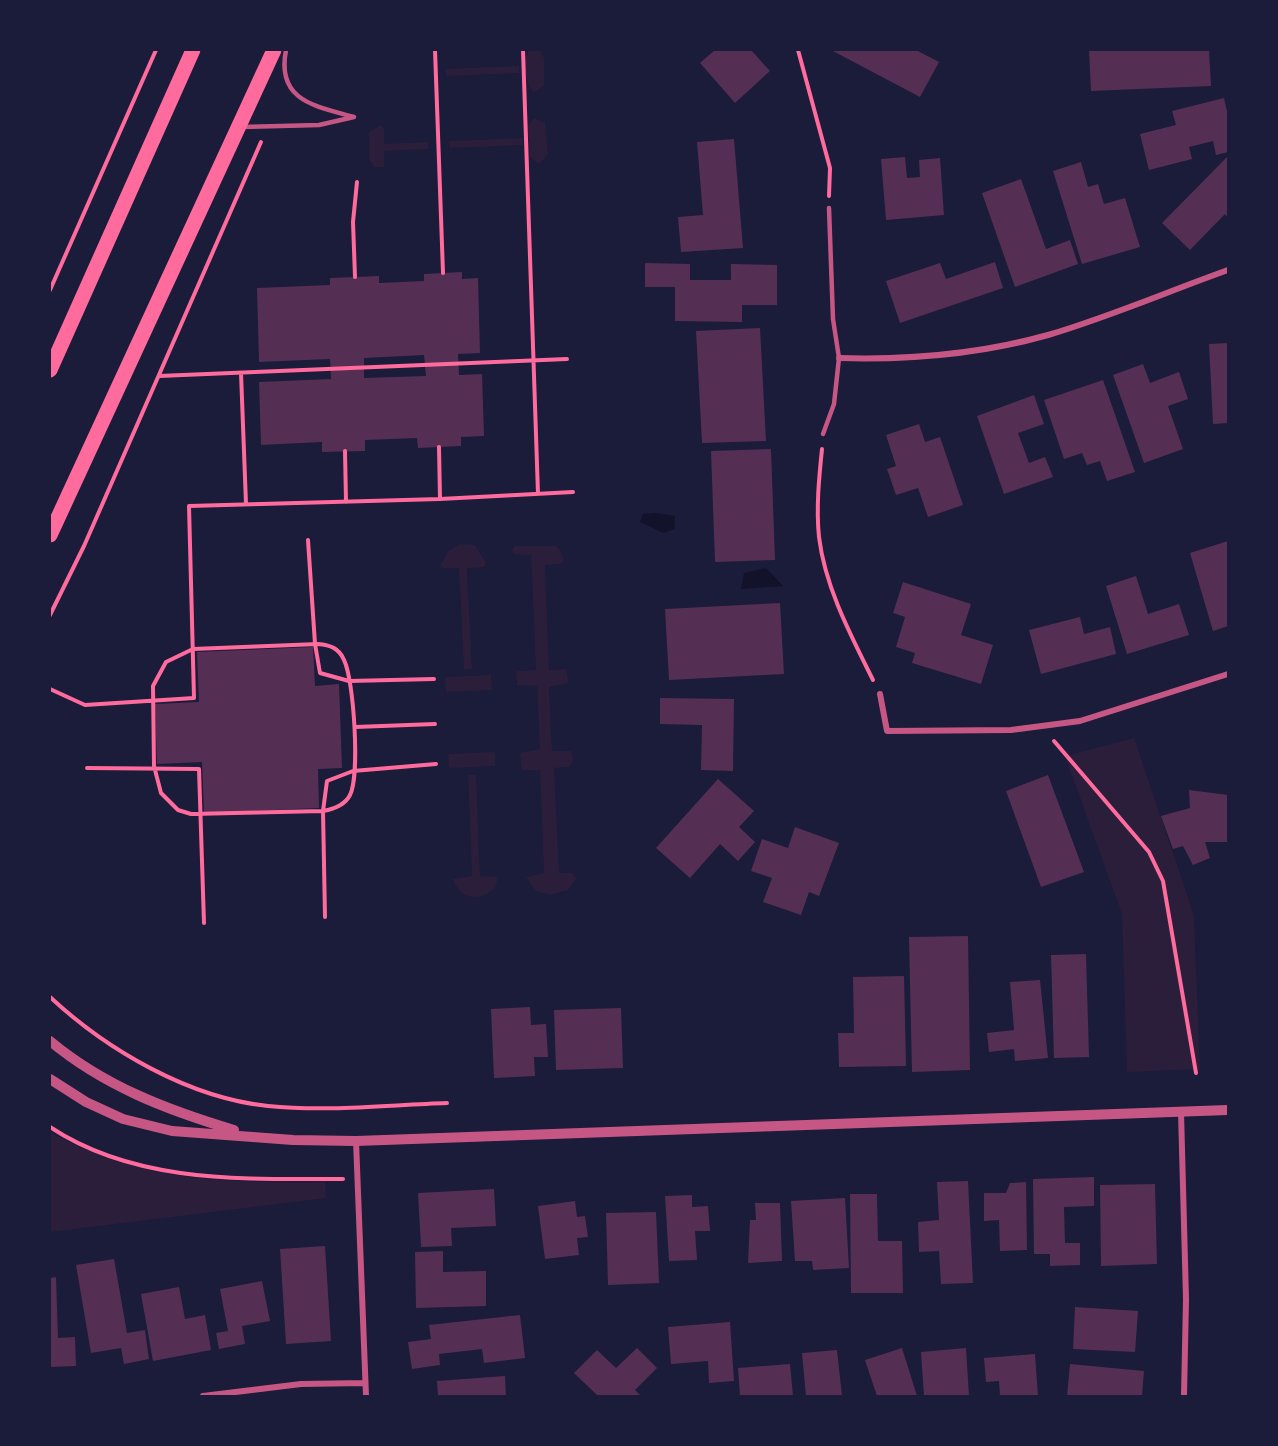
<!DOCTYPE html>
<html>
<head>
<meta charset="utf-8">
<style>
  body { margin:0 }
  #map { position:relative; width:1278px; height:1446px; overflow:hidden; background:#1b1b3a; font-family:Cabin,sans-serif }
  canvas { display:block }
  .frame { position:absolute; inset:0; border:51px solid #1b1b3a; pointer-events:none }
</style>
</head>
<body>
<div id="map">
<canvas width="1278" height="1446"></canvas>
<div class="frame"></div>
</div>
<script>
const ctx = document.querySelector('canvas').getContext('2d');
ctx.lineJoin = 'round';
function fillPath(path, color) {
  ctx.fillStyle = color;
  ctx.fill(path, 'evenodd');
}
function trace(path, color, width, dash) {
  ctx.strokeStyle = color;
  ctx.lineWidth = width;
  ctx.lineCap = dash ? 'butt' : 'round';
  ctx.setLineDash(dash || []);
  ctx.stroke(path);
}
fillPath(new Path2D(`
  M529 50H540L544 58V86L534 93C525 83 522 61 529 50Z
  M519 66V73L446 76V69Z
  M534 118 545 123 548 154 539 164 530 157 528 126Z
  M381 125 384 129V144L428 142V149L384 151V167H374L369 159V132Z
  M523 138V145L450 148 449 141Z
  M460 544 475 545 486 563 484 567 467 568 472 669H464L459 568H443L441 565 449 550Z
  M515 546H556L561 551 564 561 561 564 545 565 549 670 566 669 569 683 549 687 552 751H570C574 755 574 764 569 767L554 768 559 873H572L577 878 568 890 551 895 536 891 526 877 544 873 540 770H522L520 753 540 749 537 686 517 685 516 674 518 671 536 670 531 555 513 554 512 549Z
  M491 675 492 690 446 692 445 677Z
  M1134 738 1194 915 1200 1069 1127 1072 1122 914 1065 756Z
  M495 752V766L449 768 448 754Z
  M468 775H476L480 876 498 877 495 888C480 902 460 900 453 879L472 876Z
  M50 1132C139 1182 225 1183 325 1182L326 1198 50 1232Z`), '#2a1e3b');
fillPath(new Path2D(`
  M657 513 675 516V529L663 533 640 522 643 514Z
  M766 568 783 586 741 589 744 573Z`), '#12122b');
fillPath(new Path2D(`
  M715 50H751L770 71 735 103 700 63Z
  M831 50H916L939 62 920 97Z
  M1089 50H1209L1211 86 1091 91Z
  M1224 98 1228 116V152L1216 155 1213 141 1189 147 1192 159 1149 170 1140 134 1176 125 1172 111Z
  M734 139 743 248 681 252 678 217 703 215 697 142Z
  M905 157 907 178 920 177 919 160 940 158 944 215 886 220 881 159Z
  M1227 157 1228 218 1225 214 1190 250 1162 223Z
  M1081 162 1088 187 1098 184 1104 204 1125 198 1140 247 1082 264 1053 171Z
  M1021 179 1046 249 1070 240 1078 264 1015 287 982 193Z
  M995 262 1003 288 900 323 886 281 940 263 946 279Z
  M645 263 690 264V280H731V264L777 265V305H742V322L675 321V287H645Z
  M462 272V279L478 278 480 353 458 354 459 375 482 374 484 436 461 437V446L418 448 417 438 365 440V451L322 452V442L261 445 259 382 331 379 330 359 259 362 257 288 330 285V278L379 276V283L424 281V274ZM424 355 426 376 364 378V358Z
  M760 328 766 441 702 443 696 331Z
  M1228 343V423L1213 424 1209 344Z
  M1143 364 1150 383 1179 372 1188 399 1168 406 1183 449 1144 463 1113 375Z
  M1103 380 1135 472 1107 481 1100 461 1087 465 1082 453 1064 459 1044 400Z
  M1034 395 1044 424 1018 433 1029 463 1045 457 1053 477 1004 494 977 416Z
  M919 424 925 442 940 437 963 505 928 517 918 488 896 495 887 469 896 466 886 435Z
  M771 449 775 560 715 562 711 451Z
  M1228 541V626L1213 631 1190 553Z
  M1136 576 1148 614 1179 604 1189 635 1127 654 1106 586Z
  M903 582 971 604 961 635 993 645 981 684 912 663 915 653 896 647 905 617 893 613Z
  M780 603 784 674 669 680 665 609Z
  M1080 617 1084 634 1110 627 1116 654 1041 674 1029 630Z
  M313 647 315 686 339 684 342 768 318 769 319 808 204 813 202 762 157 764 155 704 199 702 197 652Z
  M660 698 734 699 733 771 701 770 702 725 660 724Z
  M1048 775 1084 872 1041 887 1006 791Z
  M718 779 754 811 739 827 755 842 738 861 720 844 690 878 656 848Z
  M1189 790 1228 795V842H1205L1210 858 1193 865 1183 846 1173 849 1161 816 1190 808Z
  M795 827 839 843 819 896 809 892 801 915 763 902 772 878 751 871 762 839 788 848Z
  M968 936 970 1070 912 1072 909 937Z
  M1086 954 1089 1057 1054 1058 1051 955Z
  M904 976 906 1066 839 1067 838 1033H854L853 977Z
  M1040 980 1048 1058 1015 1061 1014 1049 989 1052 987 1033 1014 1030 1010 982Z
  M530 1007 531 1025 546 1024 548 1057H534L535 1076 494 1078 491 1009Z
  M621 1008 623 1068 556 1070 554 1010Z
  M1094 1177V1206L1064 1207 1065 1243H1080V1265L1050 1266V1254H1034L1033 1179Z
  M968 1181 973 1283 941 1284 939 1251 919 1252 918 1222 939 1220 937 1182Z
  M1026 1182 1027 1250 1000 1251 999 1220 984 1221V1193H1006L1010 1183Z
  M1155 1184 1157 1264 1101 1266 1100 1185Z
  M494 1189 496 1226 451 1228 452 1246 421 1247 418 1193Z
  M850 1194H877L878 1241H902L903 1293H851Z
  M692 1195V1207L708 1206 710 1231H695L697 1260 669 1261 665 1196Z
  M845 1198 849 1268 813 1270 812 1261H795L791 1201Z
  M575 1201 577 1217 585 1216 588 1237 577 1238 579 1255 545 1259 538 1206Z
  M755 1203H780L782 1261 748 1263 750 1220H756Z
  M656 1212 659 1283 608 1285 606 1213Z
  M325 1246 331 1341 286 1344 280 1249Z
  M443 1251V1272L486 1271V1306L416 1308 415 1252Z
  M114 1259 127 1333 145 1330 149 1359 124 1364 121 1348 91 1353 76 1265Z
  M56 1277 58 1338 75 1337 76 1366 50 1367V1278Z
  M262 1281 270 1321 242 1326 245 1344 219 1349 216 1333 228 1331 220 1289Z
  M179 1287 185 1319 205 1315 211 1350 153 1361 141 1294Z
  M1075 1307 1138 1311 1135 1352 1073 1349Z
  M520 1315 525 1358 484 1363 482 1349 439 1354 440 1365 412 1369 408 1342 431 1339 429 1325Z
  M730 1322 734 1381 709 1383 708 1361 671 1364 668 1327Z
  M637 1348 657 1368 635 1390 641 1396H598L574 1373 597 1350 616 1368Z
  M902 1348 917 1396H877L865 1360Z
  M966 1348 969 1396H924L921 1352Z
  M837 1350 842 1396H806L802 1353Z
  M1035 1354 1038 1396H1000L999 1381 986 1382 984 1358Z
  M790 1364 793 1396H740L738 1368Z
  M1070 1364 1144 1371 1142 1396H1067Z
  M505 1376 506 1396H438L437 1381Z`), '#542f53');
trace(new Path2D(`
  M435 50 443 273
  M523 50 538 494
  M798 50 830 168 829 196
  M355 277 353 222 357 182
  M50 290 156 50
  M241 373 246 504
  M159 376 567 359
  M439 447 440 499
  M822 449C819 478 816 508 819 537 825 587 851 636 873 680
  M345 451 346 502
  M308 540 315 644 320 673 349 681 434 679
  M50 615 84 546 261 142
  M318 644C330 645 339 648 344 660 354 680 360 775 350 795 345 805 334 809 323 811L191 814 178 810 161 793 154 766 153 686 166 662 193 649Z
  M50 689 85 705 194 698 189 506 440 499 573 492
  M355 727 435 724
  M1054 741 1149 852 1163 881 1196 1073
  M87 768 199 769 204 923
  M325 917 323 811 327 781 353 771 436 764
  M50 997C107 1050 189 1098 268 1106 327 1112 387 1105 447 1103
  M50 1127C136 1184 244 1179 343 1179`), '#ff6b9d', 4);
trace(new Path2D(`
  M286 50C276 101 315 106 354 117
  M241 127 319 125 354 117
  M823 434 834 404 839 358 833 319 829 208`), '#c65784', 4.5);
trace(new Path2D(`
  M839 358C908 360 981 354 1048 335 1109 317 1169 291 1228 270
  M880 694 887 731 1011 730 1080 721 1228 674
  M1181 1112 1186 1299 1184 1396
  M356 1141 366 1396
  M203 1396 301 1384 365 1383`), '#c65784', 6);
trace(new Path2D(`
  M50 1041C104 1086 167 1110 234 1130
  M50 1079 86 1102 123 1119 172 1131 293 1140 356 1141 1228 1110`), '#c65784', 10);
trace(new Path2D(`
  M50 370 193 50
  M50 535 274 50`), '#ff6b9d', 15);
</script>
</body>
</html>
